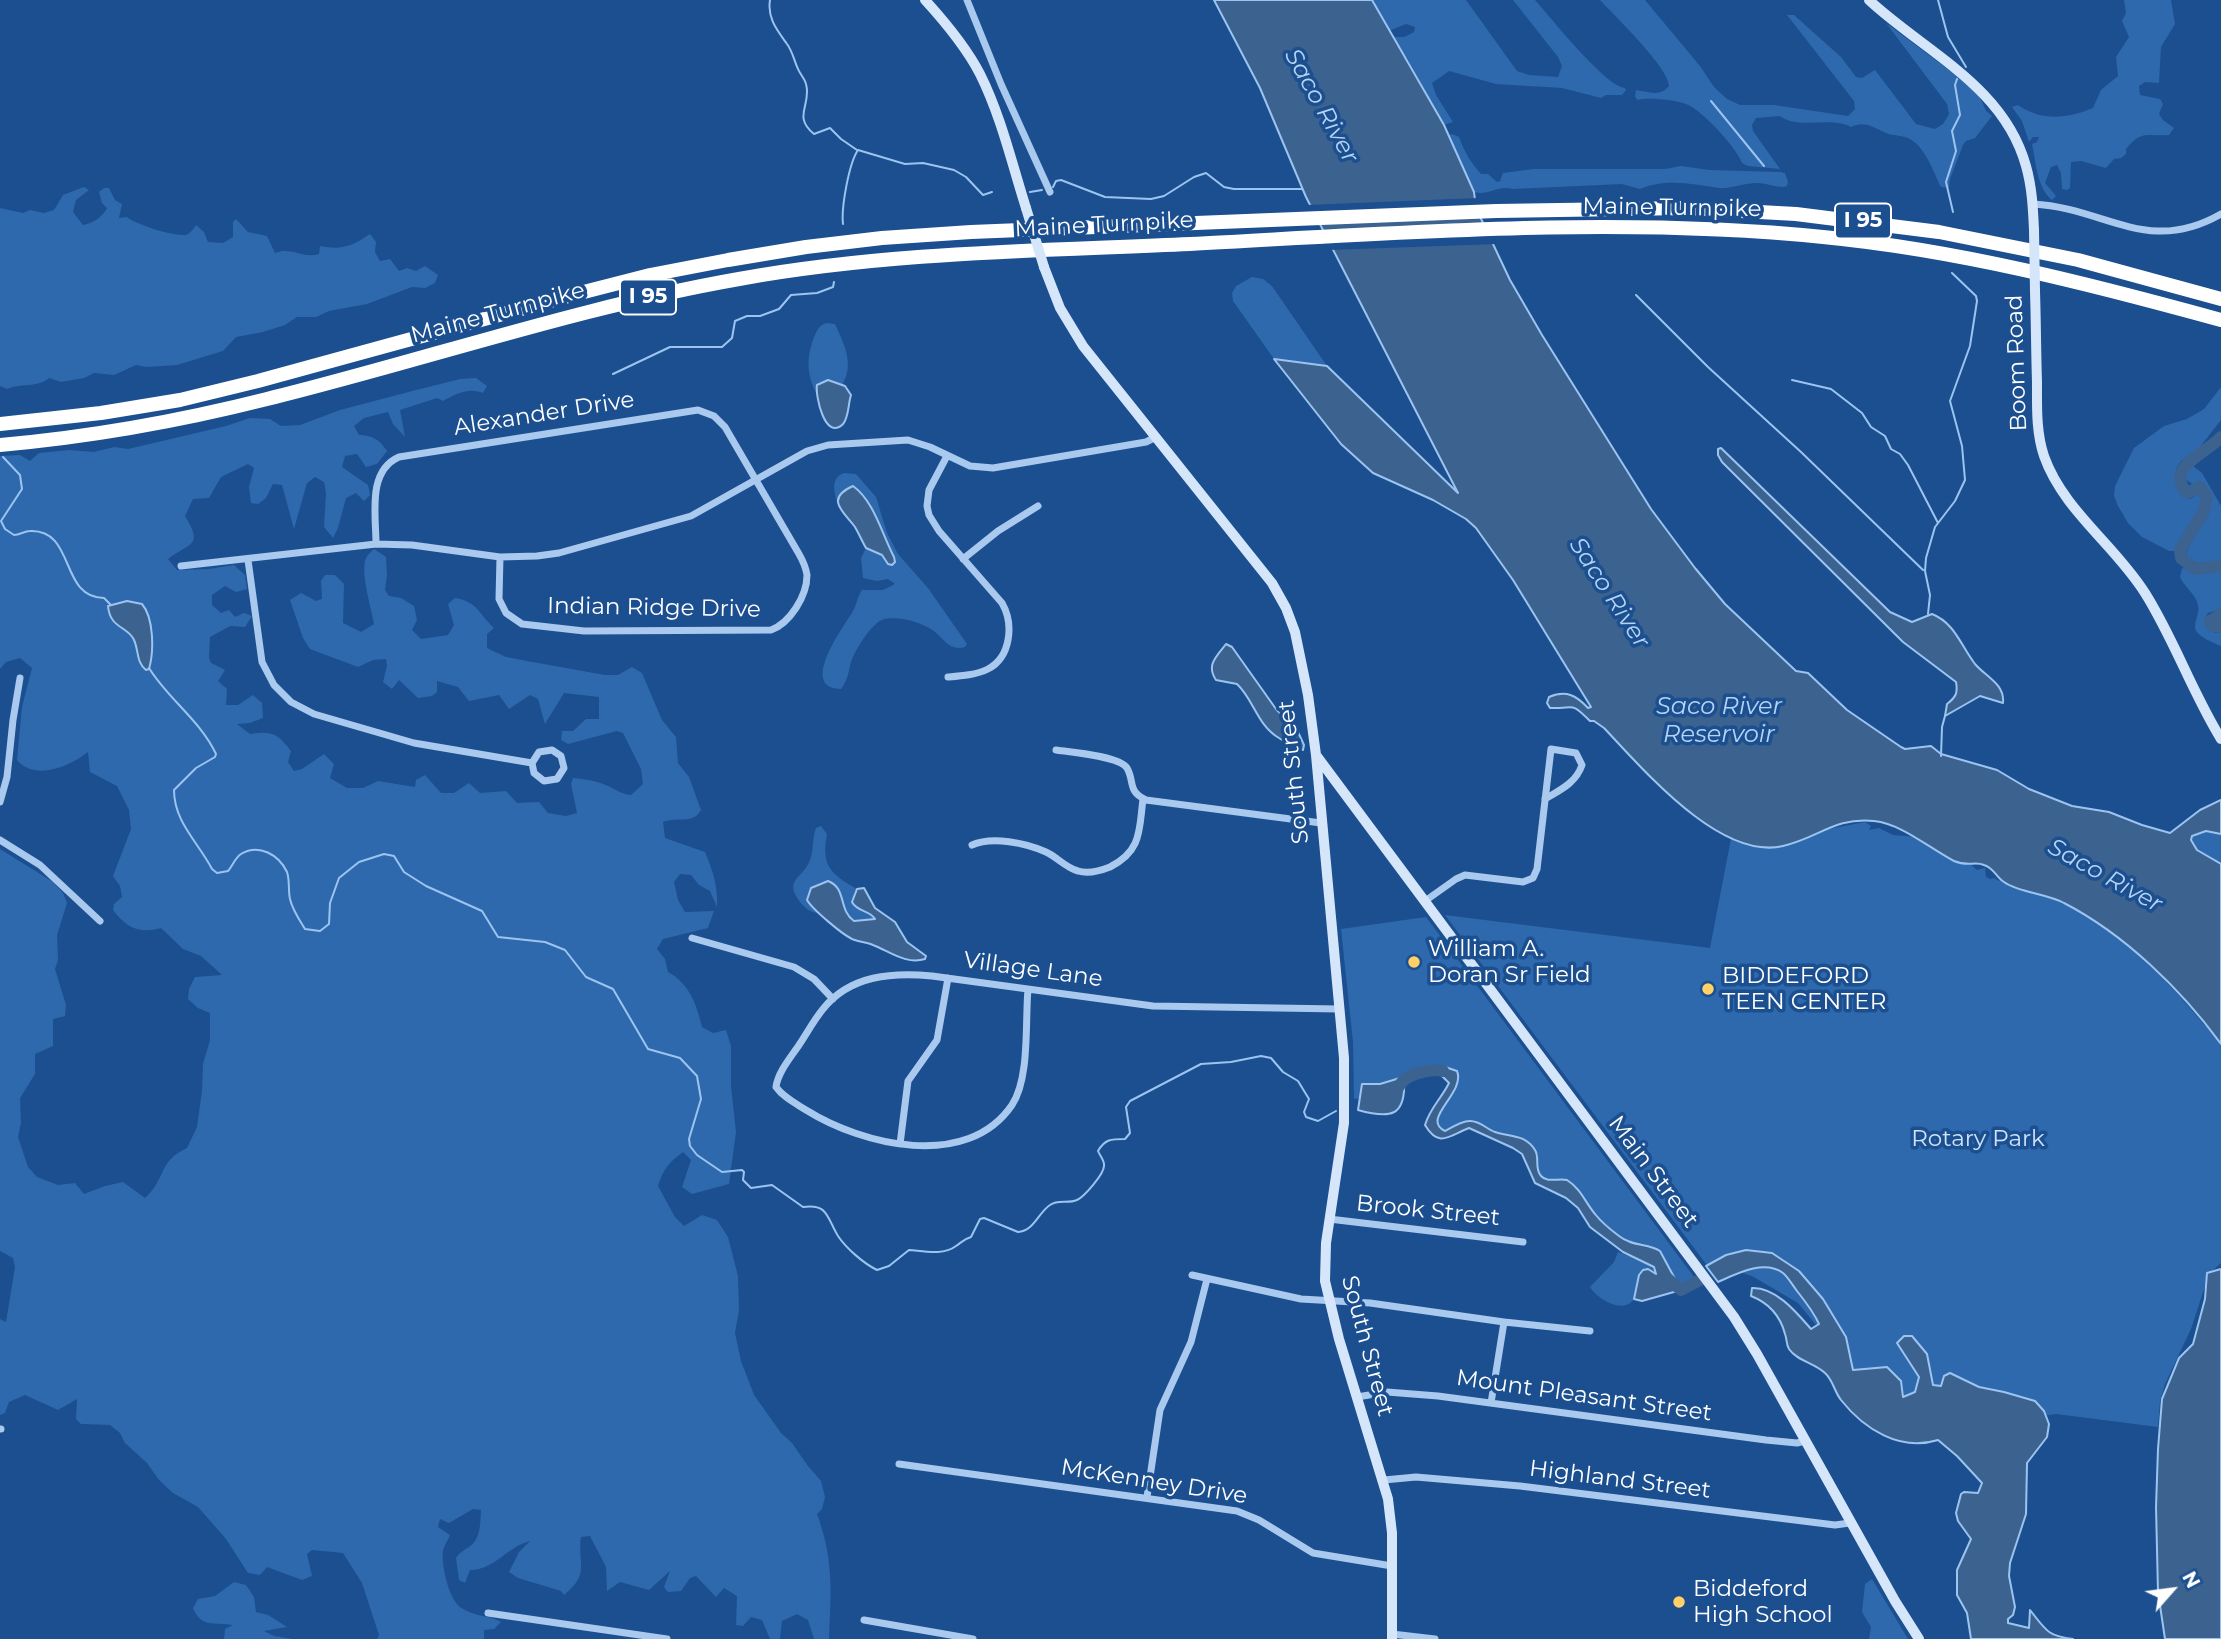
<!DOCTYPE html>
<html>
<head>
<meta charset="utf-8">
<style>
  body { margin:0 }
  #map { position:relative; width:2221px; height:1639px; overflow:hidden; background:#1b4f8f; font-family:Montserrat,sans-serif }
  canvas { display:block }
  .north { position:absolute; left:2137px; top:1555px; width:70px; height:70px; -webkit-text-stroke:5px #1b4f8f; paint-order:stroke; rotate:62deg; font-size:19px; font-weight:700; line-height:28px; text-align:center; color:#fff }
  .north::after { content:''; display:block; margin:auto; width:24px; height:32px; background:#fff; clip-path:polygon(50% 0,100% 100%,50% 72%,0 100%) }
</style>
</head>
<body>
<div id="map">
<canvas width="2221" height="1639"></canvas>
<div class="north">N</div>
</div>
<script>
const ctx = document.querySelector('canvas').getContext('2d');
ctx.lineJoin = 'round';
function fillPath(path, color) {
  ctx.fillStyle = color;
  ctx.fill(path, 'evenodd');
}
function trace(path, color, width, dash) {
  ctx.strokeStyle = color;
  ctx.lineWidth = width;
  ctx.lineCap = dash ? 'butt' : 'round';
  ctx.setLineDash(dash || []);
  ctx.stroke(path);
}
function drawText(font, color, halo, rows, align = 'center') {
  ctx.font = font + ' Montserrat,sans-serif';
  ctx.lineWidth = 7;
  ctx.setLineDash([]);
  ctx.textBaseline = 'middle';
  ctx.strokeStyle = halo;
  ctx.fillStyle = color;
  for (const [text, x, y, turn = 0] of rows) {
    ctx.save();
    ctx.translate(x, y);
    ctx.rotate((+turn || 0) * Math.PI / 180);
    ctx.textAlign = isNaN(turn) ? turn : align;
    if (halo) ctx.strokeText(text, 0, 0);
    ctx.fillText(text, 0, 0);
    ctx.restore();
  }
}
fillPath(new Path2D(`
  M1372 0H1466L1517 71 1529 75 1558 77 1562 66 1558 57 1513 0H1535C1552 19 1604 85 1625 88L1626 90 1622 95H1606L1601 98 1562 88 1496 84 1449 71 1432 83 1436 95 1453 122 1444 125 1407 58 1402 54 1393 37H1404L1414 32 1415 27 1406 24 1389 31Z
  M1600 0H1645L1700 66 1714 87 1727 99 1740 105H1774L1848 116 1855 109 1854 101 1787 15H1794L1841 57 1856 77 1862 78 1875 70 1916 124 1935 129 1943 124 1949 114 1947 104 1886 23 1953 73 1980 97 1986 111 1992 116 1975 138 1966 141 1963 145 1950 179 1949 188 1941 187C1933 171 1925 146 1908 138 1901 135 1893 136 1886 133 1874 128 1865 120 1851 127 1830 116 1799 130 1780 116L1756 118 1752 125 1753 131 1780 169 1748 166 1742 163C1737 148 1701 109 1686 104 1676 100 1648 97 1637 100L1635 96 1636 90C1649 92 1660 97 1669 86 1669 68 1615 16 1600 0Z
  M2124 0H2171L2175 24 2161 47 2159 83 2145 82 2139 86 2140 95 2160 99 2163 104 2159 114 2163 120 2174 128 2169 135C2147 137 2142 129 2126 149V154L2121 158 2114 159 2106 168 2081 161 2071 162 2070 188 2067 190 2062 189 2061 173 2057 165 2051 167 2045 183 2056 196 2052 200C2037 188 2036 163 2032 144L2037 142 2039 137H2033L2029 142 2022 121 2012 107 2018 105C2042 122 2069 118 2093 108L2101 90 2118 76 2116 57 2129 37 2122 21 2126 13Z
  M1452 134 1459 137C1464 151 1471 163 1481 174H1488L1497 182 1500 181 1503 173 1534 169H1665L1681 166 1709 170 1780 172 1785 173 1788 182 1787 186 1784 187C1774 187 1766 183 1757 183 1745 183 1730 189 1719 188 1692 184 1666 178 1640 189L1622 184 1513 189C1496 185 1491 196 1474 192L1448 136Z
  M84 187 89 190 76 200 73 212 83 225C94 223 102 217 107 208L102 203 99 192 104 188H109L115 200 122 204 119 218 127 217C134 224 180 239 188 234 189 234 196 226 196 225L204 232 208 242 223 243 233 237V222L236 219 248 232 267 236 275 253C291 246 303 259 319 254L320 246C341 250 351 247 370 234L376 242 375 252 380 261 390 259 399 271 407 268 416 271 425 266 438 275 435 283 425 288 412 287 367 304 329 311 316 317H297L285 325 263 332 236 337 223 351 177 365 146 367 136 365 114 375 94 373 84 378 61 382 49 378C38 388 20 383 7 389L0 386V208L23 213 30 210 44 213 54 210 63 195Z
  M1252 277 1263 279 1272 286 1327 366 1274 359 1233 301 1232 293 1236 286Z
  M826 323 835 324C844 344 855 364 842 385L816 390 817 395C807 376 806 359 813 340 817 331 817 327 826 323Z
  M476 378 487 386 483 393C468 387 456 394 443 401L437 398 400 410 405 437 393 424 388 412 364 418 354 426 359 435C372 435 380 440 387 451L377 464 366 467 357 454 345 456 342 467 368 485 370 495 364 501 356 493 346 498 338 528 333 538 324 527 326 493 324 482 315 477 307 483 294 529 282 485 273 484 266 498 258 504 251 503 249 487 254 468 248 464 221 477 209 498 193 499 185 516C204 547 190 542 168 559L177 570 209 569 234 565 245 575 247 589 236 592 225 586 212 595V605L221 613 229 610 235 617 244 613 252 616 245 627 230 626 210 637 209 658 211 663 225 670 218 681 227 689 226 705H238L253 695 262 703 263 718 250 723 237 724 250 734C272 731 277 733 291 751L288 762 294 771 302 769 324 754 334 764 330 778 347 788H363L378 781 415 787 416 780 425 775 441 793H454L469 783 480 793 506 791 517 803 539 802 548 813 566 816 577 813 571 784 573 778C585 779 597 781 608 786 617 790 621 794 631 795L643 784 641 769 623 733 617 731 568 744 561 740 562 731H573L586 719H599V697L564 693 545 724 538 699 530 695 509 709 499 695 469 701 458 687 437 681V692L432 696 418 698 399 680 392 689 383 682 387 666 386 659 373 660 358 667 310 649 303 638 290 600 301 593 316 601 322 599 321 581 325 575H335L344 584 343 623 361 632 374 624C371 607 360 572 366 558 368 554 371 552 374 549L386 557 387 575 385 590 389 596 401 598 414 606 417 620 412 630 421 639 448 635 454 625 448 604 455 598C478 602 479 614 494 628L487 634V648L506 657 527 661 605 675H618L632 667 642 673 662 720 676 737 678 763 689 777 701 810C693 825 678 816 663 822L665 838 705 852C713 871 718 886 717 907L710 891 699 885 691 875 680 874 674 882 678 900 685 912 714 911 708 928 663 939 657 949 665 959 668 972C689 983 697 1005 702 1027L713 1033 726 1030 731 1046V1086L736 1132 729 1184 692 1194 682 1187 691 1160 683 1152C669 1162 663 1170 658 1186L675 1217 684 1226 702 1215 717 1220 728 1237 738 1276 739 1310 735 1333 741 1361 754 1395 781 1433 792 1443 808 1466 821 1481 825 1497 822 1509 817 1514C834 1560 831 1592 829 1639H814L808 1620 797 1614 782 1621 780 1639H770L762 1620 751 1617 743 1626 736 1625 737 1596 724 1588 716 1597 696 1576 690 1578 681 1591 668 1592 664 1587 670 1571 649 1590 620 1582 607 1591 606 1567 590 1536 581 1537C577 1564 591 1573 564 1595L561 1591 518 1578 509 1572 519 1552 530 1541C508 1546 495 1570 470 1570L465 1583 459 1580 456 1558C460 1552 463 1551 469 1547 481 1539 480 1524 481 1510L473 1509 449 1523 440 1519 438 1527 450 1535C448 1540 444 1546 443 1551 441 1565 449 1599 460 1607 474 1617 489 1615 501 1622L494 1629 484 1630V1639H377L379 1635 362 1583 343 1553 312 1550 307 1554 312 1576 302 1580 267 1567 260 1575 248 1573 226 1539 198 1507 173 1493 159 1480 147 1463 125 1443 120 1433 110 1425 81 1424 76 1419 77 1399 58 1410 25 1395 9 1402 5 1413 0 1415V1319L6 1322 15 1267 13 1258 0 1251V849L53 882 63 893 67 903 57 935 58 960 55 969 66 1005 65 1016 53 1019V1046L35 1054V1074L20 1098 21 1123 18 1137 28 1167 37 1177 58 1185 75 1183 84 1194 105 1186 123 1182 145 1198C167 1178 157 1162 187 1148L197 1127 202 1091 203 1064 210 1040V1013L198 1008 188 999 189 989 195 977 222 975 201 956 183 949 161 928C140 934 126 928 113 910L114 904 122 897 120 886 113 876 131 829 129 810 117 786 90 772 88 752C69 767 35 781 17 760L22 707 32 668 20 658 6 662 0 669V456L20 455 30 461 39 453 69 450 94 452 114 447 128 449 226 426 250 418 270 419 281 426 300 425 340 410 416 390 460 379Z
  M2221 387V420L2196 452 2181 461 2176 469 2178 490 2182 496 2190 499 2200 493 2204 500 2199 514 2174 551H2169L2142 537 2128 523 2118 506 2114 496 2115 486 2134 448 2164 426 2187 419 2204 409Z
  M2193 466 2202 473 2221 506V561C2209 566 2200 565 2189 559L2186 553C2197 529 2221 507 2203 482L2192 484 2185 479V474Z
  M844 473 856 474 876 497 887 533 898 554 928 588 967 644 965 647C947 652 943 635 929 628 917 621 888 613 877 623 867 631 857 648 852 659 848 671 849 679 841 689 797 688 845 625 853 611 857 604 857 597 862 590H883L895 584 888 579 877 581 863 578 861 558 866 548 885 558 894 557 867 502H838V505C834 492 830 478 844 473Z
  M2182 568 2199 572 2221 570V609L2208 613 2205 618 2208 630 2216 633 2221 632V646C2214 643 2195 636 2195 627 2195 619 2200 613 2198 605 2196 594 2184 587 2180 577Z
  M1865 822 1871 826 1869 830 1879 828 1893 835 1917 837 1969 863 1977 870 1985 868 1986 877 1990 879 1994 878 1999 881 2001 879C2079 898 2151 959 2201 1021 2207 1028 2218 1037 2221 1045 2221 1055 2221 1082 2221 1093 2221 1150 2221 1206 2221 1263L2209 1274 2191 1329 2165 1384 2160 1401 2158 1427 2056 1414 1982 1424 1872 1394 1798 1303 1752 1276 1724 1267 1712 1272 1445 915 1710 948 1733 828 1818 831Z
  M821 826 827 834C821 865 830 874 857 889L852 902 872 915 875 919 861 921 849 919 822 882C815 886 808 891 807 900L818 913C810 912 806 909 800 902 783 879 803 879 810 860 814 849 812 838 816 828Z
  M2206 831 2221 834V864L2193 847 2192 836Z
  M1426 917 1697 1281 1689 1280V1284L1680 1288 1662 1268 1619 1241 1577 1197 1542 1182 1532 1156 1474 1125 1443 1135 1432 1126 1449 1087 1447 1072 1414 1071 1402 1075 1392 1094 1354 1099 1353 1042 1341 929Z
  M1618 1252 1650 1264 1657 1272 1656 1274 1648 1269 1643 1270C1636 1279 1640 1290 1634 1299 1624 1315 1597 1299 1590 1287L1614 1262Z
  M1872 1579 1908 1639H1869L1871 1627 1862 1612 1865 1584Z
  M234 1582 246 1585 254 1597 256 1612 268 1615 287 1627 264 1631 274 1636 293 1639H224L225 1629 233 1625C214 1622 201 1628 193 1608L198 1599 215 1596Z`), '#2e69ad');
const water = new Path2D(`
  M1214 0H1372L1444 125 1474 192 1476 208 1510 280 1542 335 1651 509 1695 568 1725 604 1796 671 1808 673 1847 710 1901 747 1905 749 1931 746 1941 754 1997 770 2029 789 2072 806 2109 812 2142 825 2170 833 2200 810 2221 800V834L2206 831 2192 836 2191 840 2197 850 2221 864V1044C2181 989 2124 934 2064 903 2048 894 2017 892 2004 882 1996 877 1994 868 1984 865 1975 861 1968 867 1954 861 1929 848 1902 824 1874 821 1834 817 1819 838 1783 846 1720 861 1643 769 1604 728L1594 721H1590C1570 701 1576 709 1550 708L1547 703 1549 697C1566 690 1576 695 1588 708L1591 707 1513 580 1476 528 1466 519 1433 500 1373 473 1341 444 1274 359 1327 366 1458 493 1306 197 1260 88Z
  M828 380 845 386 851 395C848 404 849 417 843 424 825 442 815 395 817 385Z
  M1721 448 1890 612 1912 622 1932 614C1955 623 1961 646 1975 664 1986 677 2005 684 2003 703L1980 696 1945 716 1947 704C1956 697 1958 693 1956 682L1903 642 1722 462 1718 455V449Z
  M853 486C874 501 882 534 894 557L895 562 892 565 888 564 882 555 866 548C862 541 859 534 855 527 844 512 824 499 853 486Z
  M127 601 142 604C154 618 154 651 149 669L146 670C136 662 139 651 134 640 128 626 110 629 108 606Z
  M1226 644 1232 647 1276 709 1298 732 1304 745 1303 750C1296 749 1296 744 1290 741 1281 737 1286 743 1279 738 1257 725 1254 700 1237 684L1216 680C1206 665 1216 657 1226 644Z
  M828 881C847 888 838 910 854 921L875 919C870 910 857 912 852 902L857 889 864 888 875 908 895 922 907 942 926 956 925 959C906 965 889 951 873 945 867 942 859 942 852 939 842 934 813 910 807 900L811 888Z
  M1437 1067H1445L1457 1071C1466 1093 1420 1119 1445 1131 1452 1127 1462 1121 1470 1121 1481 1121 1486 1129 1495 1132 1510 1137 1525 1134 1535 1150 1540 1158 1534 1168 1541 1176 1547 1183 1559 1178 1567 1180 1581 1189 1585 1202 1595 1214 1602 1223 1611 1230 1619 1236 1633 1247 1648 1243 1660 1251L1681 1290 1642 1301 1634 1299 1639 1275 1643 1270 1648 1269 1656 1274 1654 1267 1623 1252 1590 1227 1578 1208 1566 1198 1535 1183 1522 1154 1513 1148 1469 1128C1450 1135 1439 1149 1425 1125 1430 1108 1441 1099 1449 1083L1438 1072 1428 1070Z
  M1400 1078 1404 1080C1406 1117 1390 1119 1358 1110L1362 1084H1380Z
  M1746 1250 1772 1253 1799 1271 1823 1299 1846 1337 1853 1370 1887 1367 1901 1381 1903 1397 1915 1392 1919 1377 1897 1343 1904 1336H1912L1927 1354 1933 1385 1941 1386 1944 1376 1950 1373 1979 1387 2004 1392 2035 1401 2044 1411 2049 1424 2047 1437 2027 1463 2026 1514 2010 1563 2009 1576 2015 1607 2013 1615 2008 1619V1623L2029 1628 2030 1610C2046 1630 2047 1636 2073 1639H1971L1967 1613 1957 1595V1570L1971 1539 1958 1521 1956 1513 1961 1494 1964 1492 1978 1493 1982 1483 1957 1456 1938 1440C1900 1452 1864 1429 1841 1400 1834 1391 1833 1380 1825 1373 1815 1363 1797 1361 1789 1349 1786 1344 1787 1339 1785 1334 1780 1315 1769 1303 1751 1296L1752 1288C1776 1287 1797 1313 1811 1329L1819 1324C1814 1313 1805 1301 1797 1291 1793 1286 1788 1277 1783 1273 1764 1259 1736 1274 1718 1282L1706 1266 1726 1255Z
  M2221 1269V1639H2165L2158 1592 2156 1507 2158 1449 2162 1399 2179 1358 2193 1344 2205 1299 2207 1273Z`);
fillPath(water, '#3c6290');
trace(water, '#9cc4f0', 2);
fillPath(new Path2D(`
  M1478 198 1480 206 1316 224 1306 205Z
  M1488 224 1497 244 1329 250 1319 231Z`), '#1b4f8f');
trace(new Path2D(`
  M770 0C767 18 777 30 787 44 793 52 794 61 798 69 800 74 805 79 806 84 812 105 792 116 814 134L830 128 841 139 857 150
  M1938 0 1948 37 1966 67
  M1711 101 1764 166
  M1053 187 1056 181 1061 180 1105 197 1151 199 1164 196 1194 177 1206 173 1224 187 1234 189H1302
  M1030 192 1042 190
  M1953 212 1946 182 1956 151 1952 131 1960 115 1955 85 1957 79
  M843 224C841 208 849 163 858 150L905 164 923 163 954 170 966 177 983 195 992 192
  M1636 295 1708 367 1801 452 1923 570
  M613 374 670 347H722L732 338 735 321 747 316H760L779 309 791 295 817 293 833 287 834 282
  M1792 380 1831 389 1862 413 1871 427 1885 436 1891 449 1900 454 1908 465 1938 523
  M3 457 20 475 22 489 1 521 5 529 14 535C20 535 24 531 30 531 76 529 59 598 104 598L111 605
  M1928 614 1930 595 1925 571 1926 558 1935 527 1955 501 1965 480 1962 446 1950 401 1970 346 1977 301 1976 296 1952 273
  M149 668C168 699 200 720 216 754L215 757 196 768 174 790C174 822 198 842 212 869L217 873 228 871C233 865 235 858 241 854 259 843 279 855 287 872 290 881 288 890 290 899 292 909 300 921 305 929L320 931 329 924 330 903 339 878 359 862 384 854 394 856 404 872 426 886 482 911 498 937 545 942 565 950 586 977 613 989 648 1049 680 1058 697 1076 701 1099 689 1139 690 1146 697 1155 722 1172 742 1170 744 1172 743 1180 751 1188 772 1185 803 1207C828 1203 827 1218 838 1236 846 1248 863 1263 877 1270L889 1266 909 1250C923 1251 943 1256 956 1246 962 1242 964 1239 971 1237L980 1219 984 1218 1018 1232C1034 1231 1038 1213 1050 1205 1058 1199 1068 1204 1077 1200 1084 1197 1104 1174 1104 1166 1105 1161 1100 1156 1098 1151 1105 1139 1111 1139 1125 1139L1130 1133 1126 1107 1130 1101 1201 1064 1231 1062 1261 1056 1271 1058 1283 1072 1298 1081 1309 1099 1304 1112 1306 1117 1318 1121 1336 1111
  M1941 756 1942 727 1945 716`), '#9cc4f0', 2);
trace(new Path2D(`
  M2221 437C2206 454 2164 467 2187 493L2200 487 2207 497 2204 511 2180 550 2181 558 2195 569 2221 566
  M2221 614 2210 621 2213 626 2221 627
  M1396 1091C1398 1088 1400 1084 1403 1081 1410 1074 1433 1068 1443 1071
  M1668 1279 1681 1290 1700 1280`), '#3c6290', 12);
trace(new Path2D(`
  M967 0 1001 84 1050 192
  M2033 204C2106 208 2148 256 2221 214
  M947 456 929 490 927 506 929 515 939 531 1002 603C1014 624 1011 657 988 669 976 675 961 676 948 677
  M376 544C376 515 367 471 399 457L698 410 714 416 725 427 799 554C803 561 806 568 807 575 807 596 790 623 771 630L584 631 522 624 506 613 499 599 500 557
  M963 559 998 531 1038 506
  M248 560 262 662 274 685 291 702 314 714 414 743 532 763 534 773 544 781 557 779 564 768 561 756 552 750 539 752 532 763
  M181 566 376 544 412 545 500 557 537 556 559 553 691 516 807 451 828 445 908 440 930 447 970 466 993 468 1146 442 1156 437
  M1056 750C1070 752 1119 756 1127 768 1135 782 1127 791 1146 800L1321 823
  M0 802 7 777 13 720 20 678
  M0 840 40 865 100 921
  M972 845C992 836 1026 843 1046 852 1057 857 1066 868 1078 871 1088 874 1100 871 1110 867 1142 851 1139 830 1143 799
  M1425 901 1456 879 1465 875 1523 882 1533 878 1537 869 1551 749 1576 753 1582 765C1576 783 1560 790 1545 799
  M692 938 794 967 814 979 833 999
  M1028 989C1025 1022 1030 1078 1012 1105 967 1171 862 1145 806 1110 795 1103 783 1097 776 1087 778 1072 791 1057 799 1045 807 1033 814 1020 823 1009 850 975 893 972 932 976L1153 1006 1339 1009
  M900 1144 908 1081 937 1040 948 978
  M1329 1219 1523 1242
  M1192 1275 1301 1299 1370 1303 1504 1322 1590 1331
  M1357 1397 1387 1392 1438 1396 1766 1440 1797 1443 1805 1441
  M1491 1403 1504 1322
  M0 1429H1
  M899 1464 1237 1511 1259 1520 1313 1553 1392 1566
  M1384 1480 1416 1477 1520 1486 1835 1525 1850 1523
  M1147 1497 1160 1410 1191 1342 1207 1279
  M488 1613 667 1639
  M864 1620 973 1639
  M1392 1634 1435 1639`), '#a9c9ee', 7);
trace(new Path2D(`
  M925 0C946 23 966 47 980 74 1001 116 1012 164 1026 208
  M1869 0C1925 52 2004 86 2026 166 2032 187 2033 208 2034 230
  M1044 267 1060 308 1083 346 1272 583 1286 608 1295 632 1308 695 1316 755 1344 1058V1123L1326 1243 1325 1281 1339 1339 1388 1499 1392 1533V1639
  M2035 291C2036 322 2036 352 2037 382 2037 407 2036 432 2044 456 2063 510 2115 545 2145 593 2174 639 2192 692 2221 739
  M1316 755 1734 1317 1757 1354 1895 1601 1919 1639`), '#d6e6fa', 10);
trace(new Path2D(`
  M0 424 101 413 180 400 258 381 572 295 650 275 728 260 806 247 882 238 971 232 1496 211 1686 208 1796 214 1939 232 2078 260 2221 299
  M0 445C90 437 180 421 267 399 425 360 579 307 739 279 888 252 1039 251 1190 244 1400 233 1613 216 1823 237 1958 250 2090 284 2221 320`), '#fff', 14);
trace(new Path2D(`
  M1026 208 1044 267
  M2034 230 2035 291`), '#d6e6fa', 10);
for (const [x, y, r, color] of [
  [1414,962,7,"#ffd166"],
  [1708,989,7,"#ffd166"],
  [1679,1602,7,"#ffd166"]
]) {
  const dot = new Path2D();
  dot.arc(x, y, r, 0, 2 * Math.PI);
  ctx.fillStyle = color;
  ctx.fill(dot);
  trace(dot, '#1b4f8f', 2.5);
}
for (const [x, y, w] of [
  [1863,221,56],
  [648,297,56]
]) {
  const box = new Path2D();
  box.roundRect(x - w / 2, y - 17.5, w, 35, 5);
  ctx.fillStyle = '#1b4f8f';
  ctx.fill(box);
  trace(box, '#fff', 2);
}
drawText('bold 21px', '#fff', null, [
  ["I 95",1863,221],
  ["I 95",648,297]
]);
drawText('23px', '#fff', '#1b4f8f', [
  ["Maine Turnpike",1672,208,1],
  ["Maine Turnpike",1104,225,-3],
  ["Maine Turnpike",498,313,-15],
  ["Boom Road",2017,363,-92],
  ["Alexander Drive",544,414,-9],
  ["Indian Ridge Drive",654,608,1],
  ["South Street",1294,772,-96],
  ["Village Lane",1033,970,8],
  ["Main Street",1653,1172,53],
  ["Brook Street",1428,1211,6],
  ["South Street",1367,1346,75],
  ["Mount Pleasant Street",1584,1396,8],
  ["Highland Street",1620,1480,7],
  ["McKenney Drive",1154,1482,9]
]);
drawText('23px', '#fff', '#1b4f8f', [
  ["William A.",1428,949],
  ["Doran Sr Field",1428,975],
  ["BIDDEFORD",1722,976],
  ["TEEN CENTER",1722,1002],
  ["Biddeford",1693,1589],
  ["High School",1693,1615]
], 'left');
drawText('23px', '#cfe3fa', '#1b4f8f', [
  ["Rotary Park",1978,1139]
]);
drawText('italic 24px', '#b5d3f5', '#1b4f8f', [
  ["Saco River",1321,106,61],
  ["Saco River",1609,593,57],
  ["Saco River",1719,707],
  ["Reservoir",1719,735],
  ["Saco River",2105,876,29]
]);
</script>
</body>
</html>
